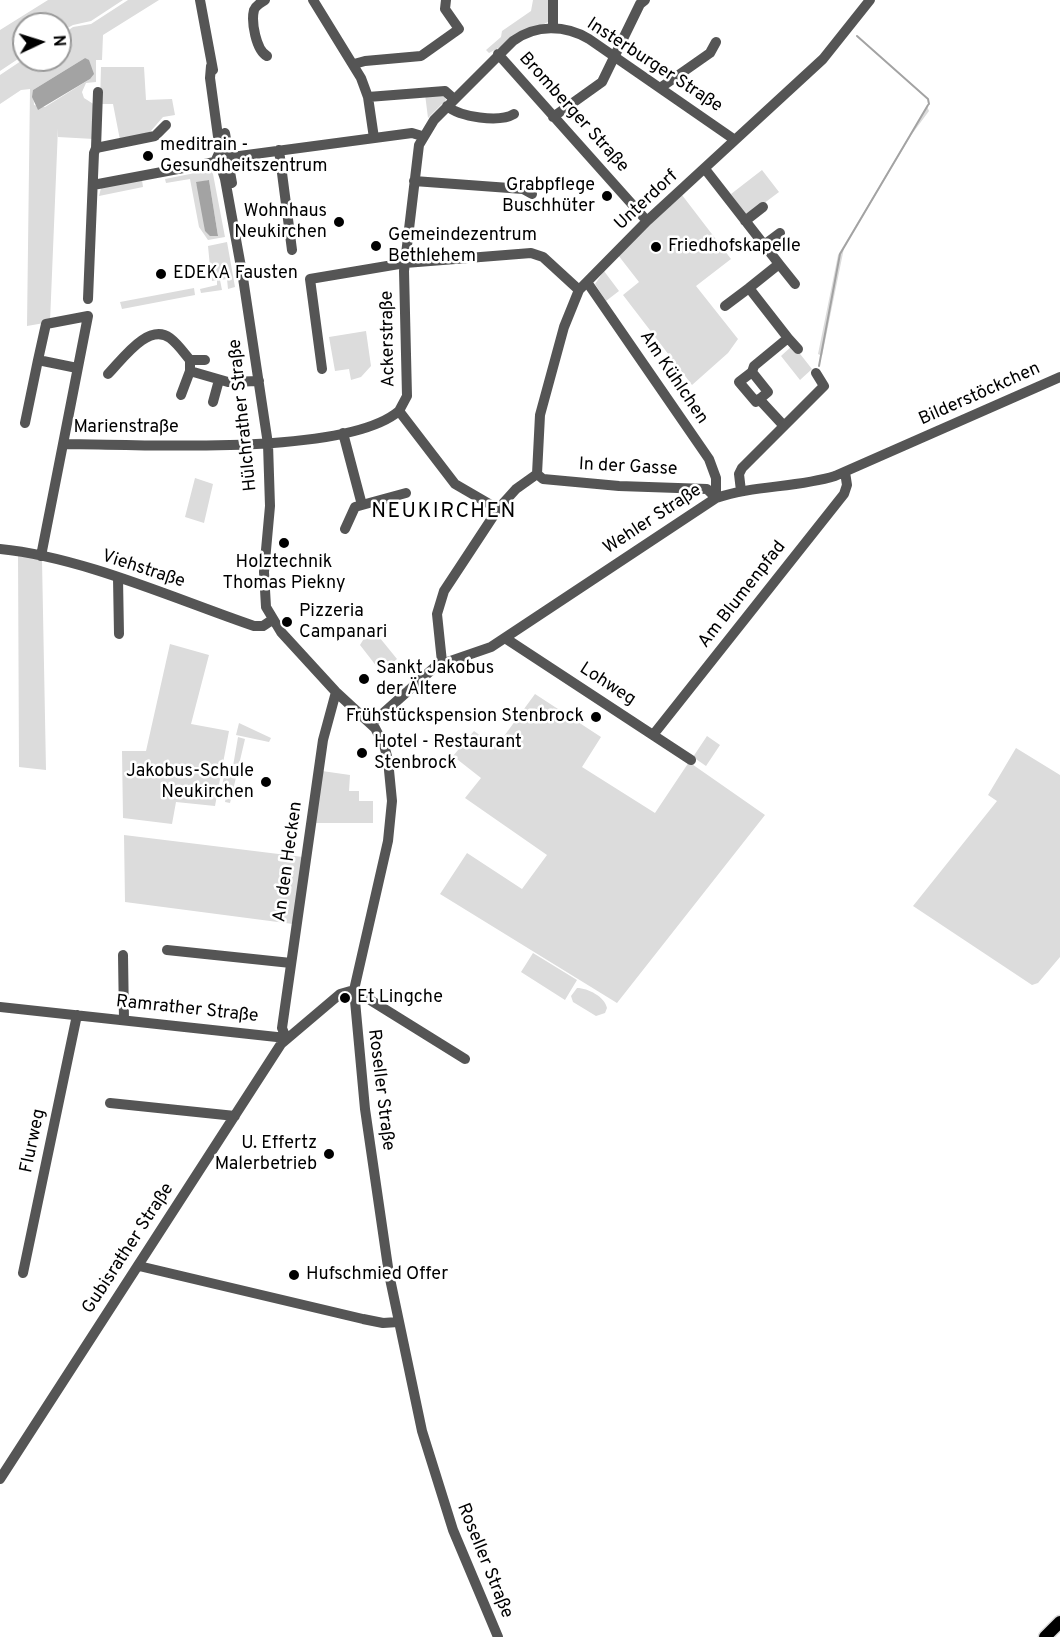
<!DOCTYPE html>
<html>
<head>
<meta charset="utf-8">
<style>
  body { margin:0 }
  #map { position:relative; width:1060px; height:1637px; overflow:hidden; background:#fff; font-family:Overpass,sans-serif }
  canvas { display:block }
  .north { position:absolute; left:12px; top:12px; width:60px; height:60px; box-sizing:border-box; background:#fff; border:2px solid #999; border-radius:50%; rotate:86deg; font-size:16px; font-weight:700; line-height:24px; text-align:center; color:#000 }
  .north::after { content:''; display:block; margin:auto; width:21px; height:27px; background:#000; clip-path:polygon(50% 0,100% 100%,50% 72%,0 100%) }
</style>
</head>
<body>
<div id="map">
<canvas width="1060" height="1637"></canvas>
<div class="north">N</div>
</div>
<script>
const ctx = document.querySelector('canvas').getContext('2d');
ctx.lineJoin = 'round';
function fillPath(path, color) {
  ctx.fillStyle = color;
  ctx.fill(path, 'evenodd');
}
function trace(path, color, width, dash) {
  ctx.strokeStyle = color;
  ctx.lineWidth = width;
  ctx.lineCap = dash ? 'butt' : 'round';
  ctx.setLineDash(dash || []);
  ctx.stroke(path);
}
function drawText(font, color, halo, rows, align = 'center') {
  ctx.font = font + ' Overpass,sans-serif';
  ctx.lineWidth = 5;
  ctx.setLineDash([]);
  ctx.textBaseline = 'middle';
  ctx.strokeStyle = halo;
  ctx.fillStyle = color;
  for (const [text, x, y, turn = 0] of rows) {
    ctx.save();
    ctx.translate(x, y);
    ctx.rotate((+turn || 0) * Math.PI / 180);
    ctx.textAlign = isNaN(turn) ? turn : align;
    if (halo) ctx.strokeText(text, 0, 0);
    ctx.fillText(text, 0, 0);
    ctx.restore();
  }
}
fillPath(new Path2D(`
  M48 0H123L91 21 73 25 60 32V24H24V55L0 71V30Z
  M128 0H159L103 35 102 60H96V82L86 83 82 92 84 98 95 105 94 139 58 137V128L50 322 27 326 30 89 21 90 0 104V75L24 59 60 60V36L73 27 91 24ZM85 58 90 79 45 107 34 105 33 90Z
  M533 0H549L548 22 489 53 486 50 501 37 502 31 531 11Z
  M101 67H144L146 100 172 99 175 115 163 117 150 132 120 140 113 104H100Z
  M443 92 446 100 428 118 425 94Z
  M927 106 929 111 912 134 844 248 822 356 818 354 838 255Z
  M210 170 213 174 225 237 208 240 199 227 190 179 166 183 165 179ZM209 180 218 236 196 183Z
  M762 170 779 192 747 216 731 194Z
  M142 180 143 187 99 196 101 188Z
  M682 195 731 259 696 286 738 339 728 353 692 385 623 295 639 282 618 255Z
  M227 242 235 287 228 289 227 279 220 280 222 290 201 293 200 289 217 285V280L212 281 211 277 208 246Z
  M604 271 619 291 606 301 595 284Z
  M194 288 195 295 122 309 120 302Z
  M366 331 371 366 361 377 351 380 349 369 335 371 329 337Z
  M793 345 812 369 800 380 781 356Z
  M195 478 213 484 204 523 185 517Z
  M18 554 42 560 46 770 19 767Z
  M371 627 397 659 381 672 360 645Z
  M170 644 209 655 191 724 229 731 215 806 176 802 172 824 123 818 122 751H146Z
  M535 694 601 737 582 767 655 813 689 762 765 815 617 1003 440 894 467 853 522 889 547 855 465 798 481 778 453 756 474 731 496 747Z
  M239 723 271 738 269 742 236 735Z
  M707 736 720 745 706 766 693 757Z
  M238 737 245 739 230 803 225 802 226 797 220 796 225 771 232 772Z
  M1016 748 1060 775V957L1038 983 1032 985 913 906 997 801 988 795Z
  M322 771 350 775 349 791H359V801H373V823H315Z
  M124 835 303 857 293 924 125 902Z
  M533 953 577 980 565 1000 521 972Z
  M577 988C588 988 605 997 607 1008L605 1013 596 1016 573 1002 571 996Z`), '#dcdcdc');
fillPath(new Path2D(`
  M85 58 89 60 94 74 90 79 38 110 32 97 33 90Z
  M209 180 218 236H210L205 231 196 182Z`), '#a3a3a3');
trace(new Path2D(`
  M857 36 928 99 929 104
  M819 366 840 254 928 105`), '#a3a3a3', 2);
const major = new Path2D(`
  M1045 1637 1060 1622`);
trace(major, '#dbdbdb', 15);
trace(new Path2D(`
  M200 0 213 70
  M265 0C261 3 256 5 254 10 251 22 256 50 267 56
  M313 0 361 78 368 97 374 138
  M553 28V0
  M498 54 647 221
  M354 64 365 61 421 56 459 29 445 9 446 0
  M211 66 210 78 220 151 215 162 221 167 225 179 243 278 268 444 270 506 264 572 266 607 281 632 336 692 375 728 384 745 388 760 392 801 388 841 354 990 365 1109 389 1274 422 1431 453 1530 498 1637
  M660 88 710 53 716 42
  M98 92 96 148 155 136 166 125
  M368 97 445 91 454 99
  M447 106C460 117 499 123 514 114
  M553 117 602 82 640 4 645 0
  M225 133 228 151 233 160 229 166 232 183
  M279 150 292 250
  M232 157 412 133 422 136
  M705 169 779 264 749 288 788 338 754 366 752 372 739 382 756 402 768 392 752 372
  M414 181 523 189 532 194
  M93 185 215 162
  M745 221 763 207
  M764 245 780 233
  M779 264 795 284
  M587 282 709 459 716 478V498
  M88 299 94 153 96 148
  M725 306 749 288
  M788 338 798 349
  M38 360 46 324 88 316 63 444
  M322 369 310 279 405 263 531 253 543 257 579 290
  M190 371 228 382 259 381
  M108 374C122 360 148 322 170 338 178 344 184 353 190 360
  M181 395 190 371V360H205
  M759 399 784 426
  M213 402 219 380
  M25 423 38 360 77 368
  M343 433 362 505 355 507 345 529
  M537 474 540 415 564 327 579 290 647 221 823 59 870 0
  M537 474 543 479 619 486 707 489 716 498
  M741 491 739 474 742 468 824 386 816 373
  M362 505 406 493
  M498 509 455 484 399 411 407 396 404 271 419 145 434 120 513 41C536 24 565 25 589 39L735 140
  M0 549C82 557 175 599 254 626H263L272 620
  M41 556 63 444C138 444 345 457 399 411
  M118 578 119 634
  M505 638 691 760
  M442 662 437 614 444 591 498 509 516 489 537 474
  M371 724 436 666 491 647 716 498C754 485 796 488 835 476L1060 377
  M653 735 844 494 847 485 845 472
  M167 950 291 963
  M123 955 124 1020
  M354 990 465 1059
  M0 1007 286 1038
  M286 1038 282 1028 323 740 336 692
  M110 1103 235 1116
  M139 1266 363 1319 383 1323 398 1322
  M23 1273 77 1015
  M0 1479 281 1044 340 994 354 990`), '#555', 10);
trace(major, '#000', 12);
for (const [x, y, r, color] of [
  [148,156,6,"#000"],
  [607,196,6,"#000"],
  [339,222,6,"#000"],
  [376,246,6,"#000"],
  [656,247,6,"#000"],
  [161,274,6,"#000"],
  [284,543,6,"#000"],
  [287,622,6,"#000"],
  [364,679,6,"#000"],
  [596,717,6,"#000"],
  [362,753,6,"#000"],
  [266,782,6,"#000"],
  [345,998,6,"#000"],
  [329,1154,6,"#000"],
  [294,1275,6,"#000"]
]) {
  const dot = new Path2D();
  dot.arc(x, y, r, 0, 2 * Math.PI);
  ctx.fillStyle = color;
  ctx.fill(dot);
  trace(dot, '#fff', 2);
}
drawText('18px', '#000', '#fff', [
  ["Insterburger Straße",654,66,33],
  ["Bromberger Straße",573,113,48],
  ["Unterdorf",647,201,-43],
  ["Ackerstraße",389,339,-91],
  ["Am Kühlchen",673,378,56],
  ["Bilderstöckchen",980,395,-24],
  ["Hülchrather Straße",244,415,-96],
  ["Marienstraße",126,428],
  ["In der Gasse",628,468,3],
  ["Wehler Straße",653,520,-33],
  ["Viehstraße",143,570,18],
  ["Am Blumenpfad",743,595,-52],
  ["Lohweg",607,685,33],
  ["An den Hecken",289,862,-82],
  ["Ramrather Straße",187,1010,6],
  ["Roseller Straße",380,1090,83],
  ["Flurweg",34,1141,-78],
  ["Gubisrather Straße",129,1249,-57],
  ["Roseller Straße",484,1561,68]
]);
drawText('18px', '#000', '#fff', [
  ["meditrain -",160,146],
  ["Gesundheitszentrum",160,167],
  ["Grabpflege",595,186,"right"],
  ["Buschhüter",595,207,"right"],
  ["Wohnhaus",327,212,"right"],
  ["Neukirchen",327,233,"right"],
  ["Gemeindezentrum",388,236],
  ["Bethlehem",388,257],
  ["Friedhofskapelle",668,247],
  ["EDEKA Fausten",173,274],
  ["Holztechnik",284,563,"center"],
  ["Thomas Piekny",284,584,"center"],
  ["Pizzeria",299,612],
  ["Campanari",299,633],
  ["Sankt Jakobus",376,669],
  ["der Ältere",376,690],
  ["Frühstückspension Stenbrock",584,717,"right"],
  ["Hotel - Restaurant",374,743],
  ["Stenbrock",374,764],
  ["Jakobus-Schule",254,772,"right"],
  ["Neukirchen",254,793,"right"],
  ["Et Lingche",357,998],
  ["U. Effertz",317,1144,"right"],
  ["Malerbetrieb",317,1165,"right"],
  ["Hufschmied Offer",306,1275]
], 'left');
ctx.letterSpacing = '1.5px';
drawText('21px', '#000', '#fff', [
  ["NEUKIRCHEN",444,513]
]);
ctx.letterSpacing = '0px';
</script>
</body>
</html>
